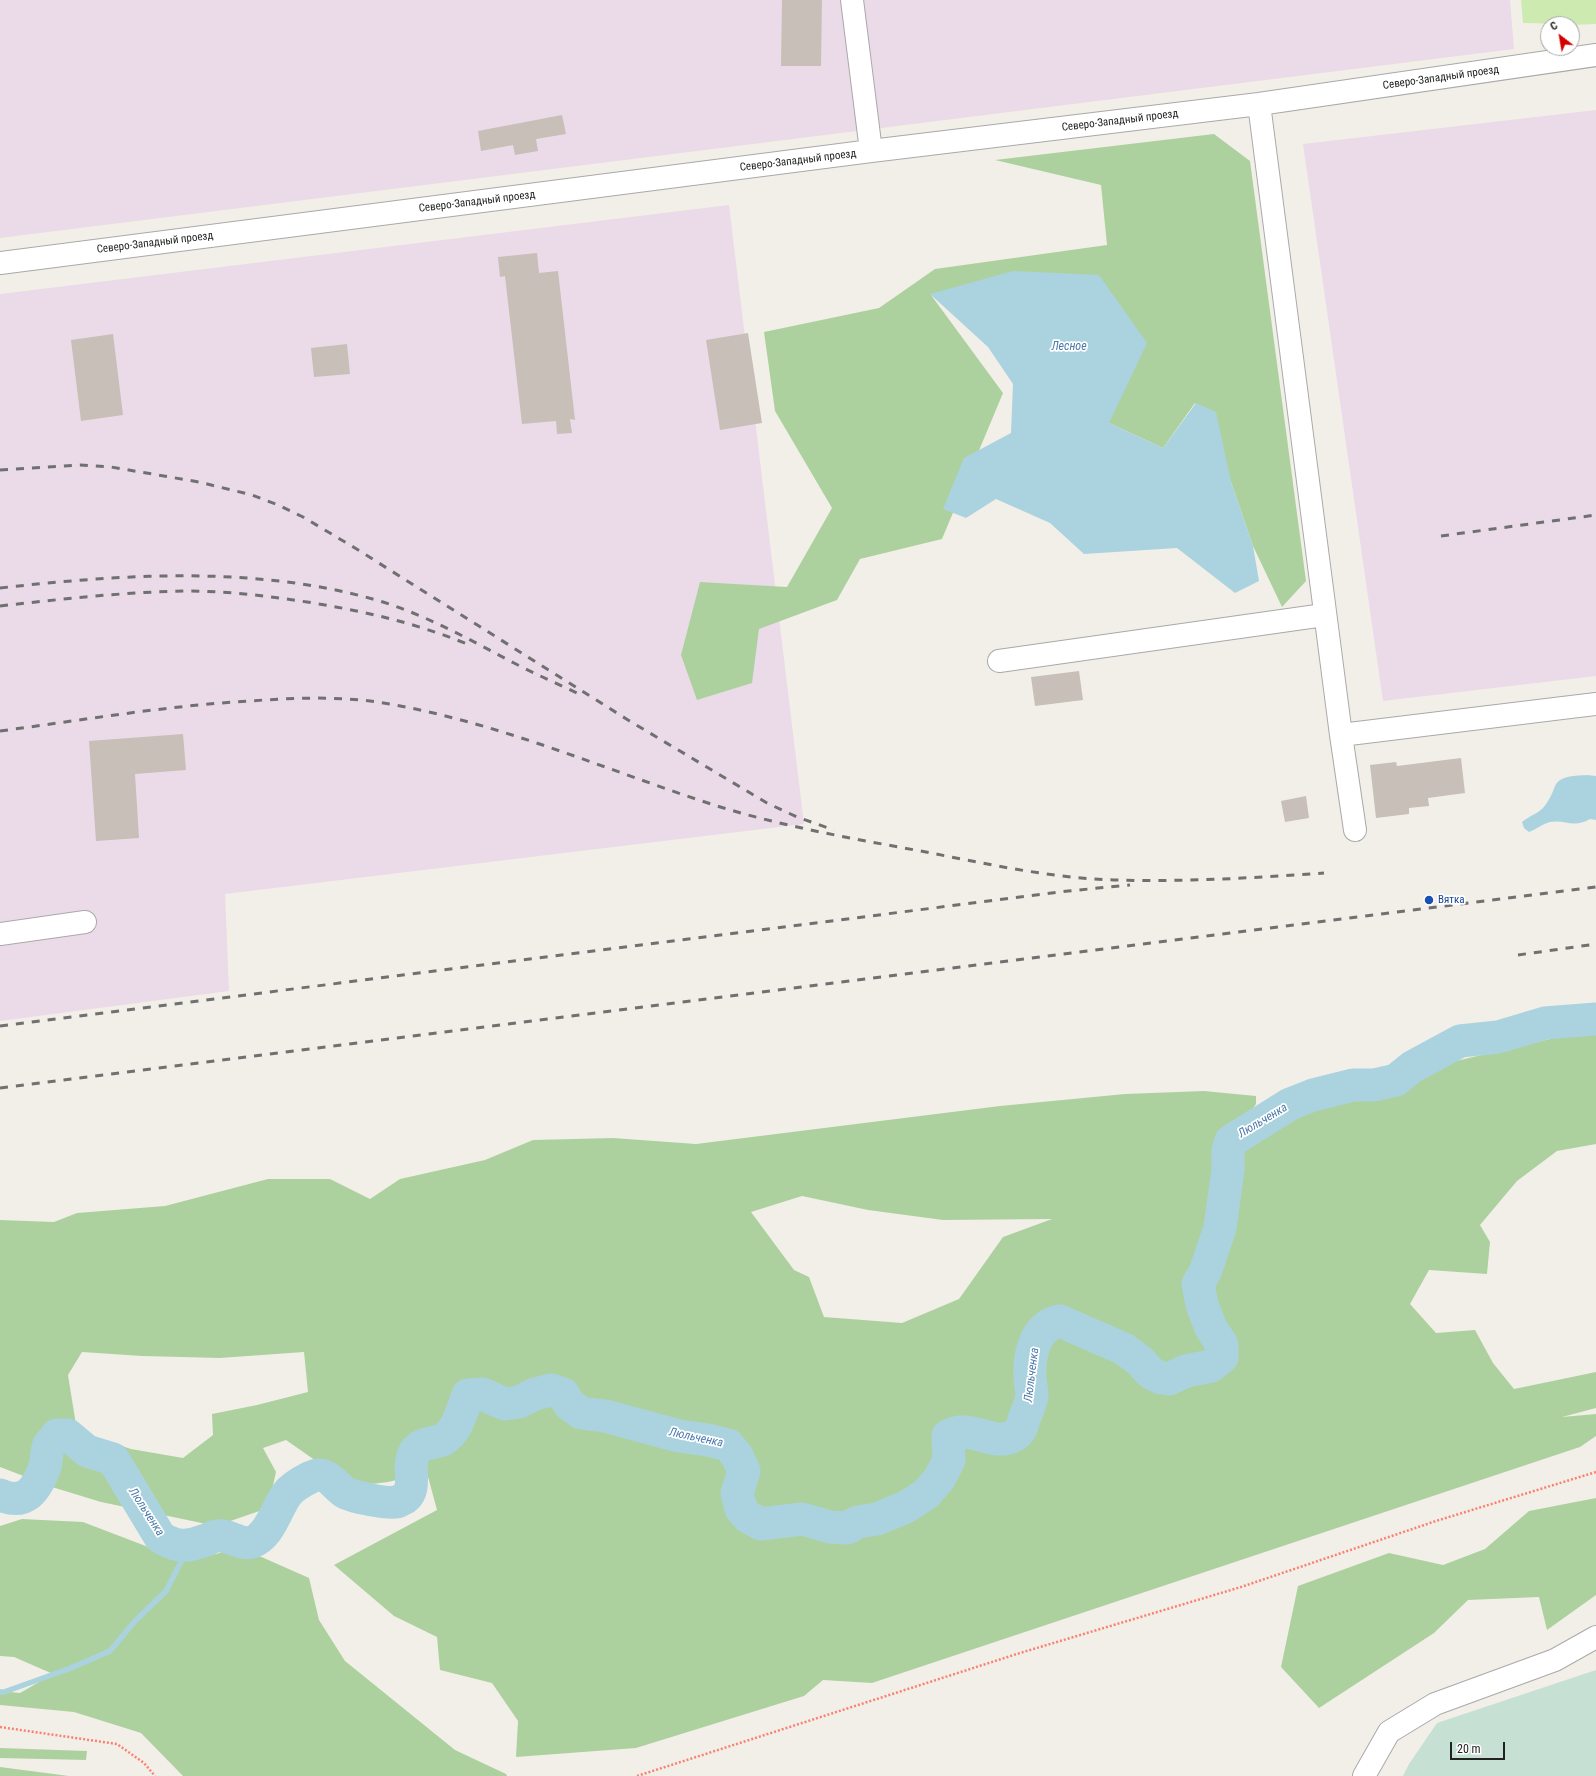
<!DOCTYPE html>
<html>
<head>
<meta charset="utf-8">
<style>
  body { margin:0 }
  #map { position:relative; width:1596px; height:1776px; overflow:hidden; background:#f2efe9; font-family:"Roboto Condensed",sans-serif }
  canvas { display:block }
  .north { position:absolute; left:1540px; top:16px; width:40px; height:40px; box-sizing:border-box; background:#fff; border:1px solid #a7a7a7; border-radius:50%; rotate:329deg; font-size:11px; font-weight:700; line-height:16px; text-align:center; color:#222 }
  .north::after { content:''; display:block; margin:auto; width:14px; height:18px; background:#d40000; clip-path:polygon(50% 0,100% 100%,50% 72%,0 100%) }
  .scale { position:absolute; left:1450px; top:1742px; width:55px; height:18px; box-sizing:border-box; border:2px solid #222; border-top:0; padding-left:5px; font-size:12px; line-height:14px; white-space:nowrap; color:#222; -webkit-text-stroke:3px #fff; paint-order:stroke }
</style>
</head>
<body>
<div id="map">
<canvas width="1596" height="1776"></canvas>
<div class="north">С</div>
<div class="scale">20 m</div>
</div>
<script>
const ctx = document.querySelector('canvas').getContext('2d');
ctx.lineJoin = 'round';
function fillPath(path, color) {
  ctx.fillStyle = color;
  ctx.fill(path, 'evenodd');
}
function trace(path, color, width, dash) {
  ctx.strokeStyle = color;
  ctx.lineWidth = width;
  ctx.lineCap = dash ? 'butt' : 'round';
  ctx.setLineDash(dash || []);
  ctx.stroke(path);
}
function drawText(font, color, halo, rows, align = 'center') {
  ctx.font = font + ' "Roboto Condensed",sans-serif';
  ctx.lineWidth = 3.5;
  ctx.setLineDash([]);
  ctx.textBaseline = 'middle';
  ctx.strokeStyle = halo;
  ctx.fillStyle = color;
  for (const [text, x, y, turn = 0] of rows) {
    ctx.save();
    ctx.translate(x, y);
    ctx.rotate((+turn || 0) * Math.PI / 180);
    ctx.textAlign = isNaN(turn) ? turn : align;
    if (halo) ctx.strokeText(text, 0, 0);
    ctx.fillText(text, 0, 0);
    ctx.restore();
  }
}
fillPath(new Path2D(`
  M0 0H1510L1514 49 0 238Z
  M1596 110V676L1383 701 1303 144Z
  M729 205 804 824 225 894 229 991 0 1021V294Z`), '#ebdbe8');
fillPath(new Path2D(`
  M1521 0H1596V24L1572 25V24L1523 23Z`), '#cdebb0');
fillPath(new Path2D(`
  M1214 134 1250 161 1306 581 1282 607 1253 546 1231 482 1195 403 1163 448 1109 423 931 295 1003 393 942 539 860 559 837 600 759 629 752 683 697 700 681 655 700 582 787 587 832 508 775 411 764 332 879 308 935 269 1107 245 1101 185 995 160Z
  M1584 1031 1596 1032V1144L1557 1151 1517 1181 1480 1225 1490 1242 1487 1274 1429 1270 1410 1304 1436 1333 1475 1330 1493 1363 1514 1389 1596 1372V1408L1562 1417 1596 1414V1436L1580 1447 872 1683 823 1680 804 1696 636 1748 516 1757 518 1721 492 1683 440 1670 437 1637 394 1616 334 1565 437 1510 427 1473 388 1482 339 1488 319 1463 286 1440 263 1448 276 1472 268 1508 216 1526 101 1502 52 1487 0 1467V1220L54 1222 77 1213 165 1206 268 1179H330L370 1199 400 1179 485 1160 533 1140 613 1138 696 1144 1000 1106 1125 1094 1204 1091 1256 1096V1104L1239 1128 1245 1135 1260 1136 1322 1106 1396 1080 1456 1061ZM802 1196 868 1210 943 1220 1052 1219 1003 1237 959 1299 902 1323 824 1317 809 1277 794 1270 751 1212ZM82 1352 142 1356 220 1358 304 1352 308 1392 257 1405 212 1414 213 1435 183 1458 131 1449 77 1431 68 1375Z
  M1596 1498V1595L1547 1630 1539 1597 1468 1600 1434 1633 1319 1708 1281 1667 1298 1586 1389 1553 1443 1565 1485 1549 1529 1511Z
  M22 1519 83 1522 164 1553 190 1556 216 1554 239 1547 309 1578 319 1620 345 1661 455 1750 506 1774 507 1776H183L141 1733 74 1712 0 1705V1691L20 1693 53 1674 14 1657 0 1656V1526Z
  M0 1748 87 1751 86 1760 0 1758Z
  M0 1767 69 1776H0Z`), '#add19e');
fillPath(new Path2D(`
  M1596 1670V1776H1403L1409 1764 1437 1723Z`), '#c6e0d4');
fillPath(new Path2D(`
  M1013 271 1099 275 1147 343 1109 423 1163 448 1196 403 1216 412 1231 482 1253 546 1259 581 1235 593 1177 548 1084 554 1050 523 996 499 966 518 943 509 964 458 1011 433 1013 384 988 347 930 294Z
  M1587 775 1596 776V820L1590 819C1572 829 1566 819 1550 822 1542 824 1537 829 1529 832L1524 828 1522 822C1529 816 1537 814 1543 808 1550 799 1551 796 1555 786 1560 775 1576 776 1587 775Z`), '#aad3df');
trace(new Path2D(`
  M0 1692H4L71 1668 110 1651 135 1621 166 1591 189 1546`), '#aad3df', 5.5);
trace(new Path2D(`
  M0 1495C26 1506 36 1490 45 1467 47 1460 46 1451 49 1445 51 1442 55 1438 57 1435H68L87 1451 113 1459 160 1537C177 1548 187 1547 206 1540 209 1539 213 1536 217 1536 229 1534 241 1546 252 1542 270 1536 276 1509 287 1494 292 1487 303 1481 311 1477 327 1470 333 1484 344 1492 351 1497 388 1504 397 1502 399 1501 403 1499 405 1498 418 1488 406 1465 415 1452 422 1441 436 1444 444 1439 458 1430 462 1410 468 1395L482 1394 505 1404 519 1402 535 1394 551 1390 563 1394 569 1404 581 1413 605 1416 679 1436 708 1440 728 1445 737 1456 744 1471 737 1493 741 1509 748 1517 761 1524 802 1519 830 1527 847 1528 858 1522 877 1519 906 1507 926 1494 939 1479 949 1460 948 1436C971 1422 994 1449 1015 1435 1021 1431 1023 1425 1024 1419 1027 1412 1031 1403 1032 1396 1032 1390 1030 1383 1030 1377 1029 1354 1035 1326 1060 1321L1124 1349 1140 1361 1151 1373 1161 1378 1169 1379 1186 1371 1211 1366 1222 1357V1345L1211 1328 1202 1305 1198 1284 1205 1272 1220 1228 1228 1169V1150L1231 1141 1290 1104 1313 1095 1353 1085H1374L1396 1080 1412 1067 1460 1041 1498 1037 1545 1023 1596 1019`), '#aad3df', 33);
fillPath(new Path2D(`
  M782 0H822L821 66H781Z
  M562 115 566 134 536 139 538 151 515 155 513 145 481 151 478 131Z
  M537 253 539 273 558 271 575 420 570 419 572 433 557 434 556 421 522 424 505 276 500 277 498 257Z
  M748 333 762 423 720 430 706 340Z
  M113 334 123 415 81 421 71 340Z
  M347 344 350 374 314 377 311 348Z
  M1079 671 1083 700 1035 706 1031 677Z
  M183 734 186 770 135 774 139 838 96 841 89 741Z
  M1461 758 1465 793 1428 798 1429 806 1409 808V814L1376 818 1370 765 1396 762 1397 766Z
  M1306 796 1309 818 1285 822 1281 801Z`), '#c7bfb8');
const minor = new Path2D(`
  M852 0 871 151
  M1259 104 1341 735 1596 704
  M0 263 871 151 1259 104 1596 55
  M999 661 1324 615
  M1341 735 1355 830
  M0 934 85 922
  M1364 1776 1389 1732 1435 1704 1555 1660 1596 1637`);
trace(minor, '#a9a9a9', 24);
trace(new Path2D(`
  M0 1727 117 1744 144 1763 155 1776
  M637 1776 1020 1653 1241 1587 1436 1521 1596 1472`), '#fa8072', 2.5, [2, 2]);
trace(minor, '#fff', 22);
trace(new Path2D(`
  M0 470 80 465 111 467 199 482 252 495 278 505 303 517 355 548 628 720 767 803 797 817 834 830
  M1441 536 1596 515
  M0 588C126 574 260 565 383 602 430 617 472 641 514 663 535 674 556 683 577 693
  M0 606C62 599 124 592 187 591 227 591 267 596 307 602 363 611 413 622 467 644
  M0 731C83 720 165 706 249 701 292 698 335 696 377 702 494 720 603 769 714 805 784 827 855 839 926 852 987 864 1051 878 1114 880 1183 882 1254 878 1324 873
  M1518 955 1596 944
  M0 1026 1068 891 1130 885
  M0 1088 1596 887`), '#707070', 3, [8, 8]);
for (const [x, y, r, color] of [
  [1429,900,5,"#1a4fb4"]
]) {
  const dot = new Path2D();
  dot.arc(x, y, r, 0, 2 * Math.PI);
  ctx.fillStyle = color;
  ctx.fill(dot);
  trace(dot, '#fff', 1.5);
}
drawText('11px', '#222', '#fff', [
  ["Северо-Западный проезд",1441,78,-8],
  ["Северо-Западный проезд",1120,121,-7],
  ["Северо-Западный проезд",798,161,-7],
  ["Северо-Западный проезд",477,202,-7],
  ["Северо-Западный проезд",155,243,-7]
]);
drawText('11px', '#164399', '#fff', [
  ["Вятка",1438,900]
], 'left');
drawText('italic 12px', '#4a7aab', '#fff', [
  ["Лесное",1069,347],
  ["Люльченка",1263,1121,-31],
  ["Люльченка",1032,1375,-83],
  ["Люльченка",696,1438,12],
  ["Люльченка",146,1512,57]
]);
</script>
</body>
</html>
